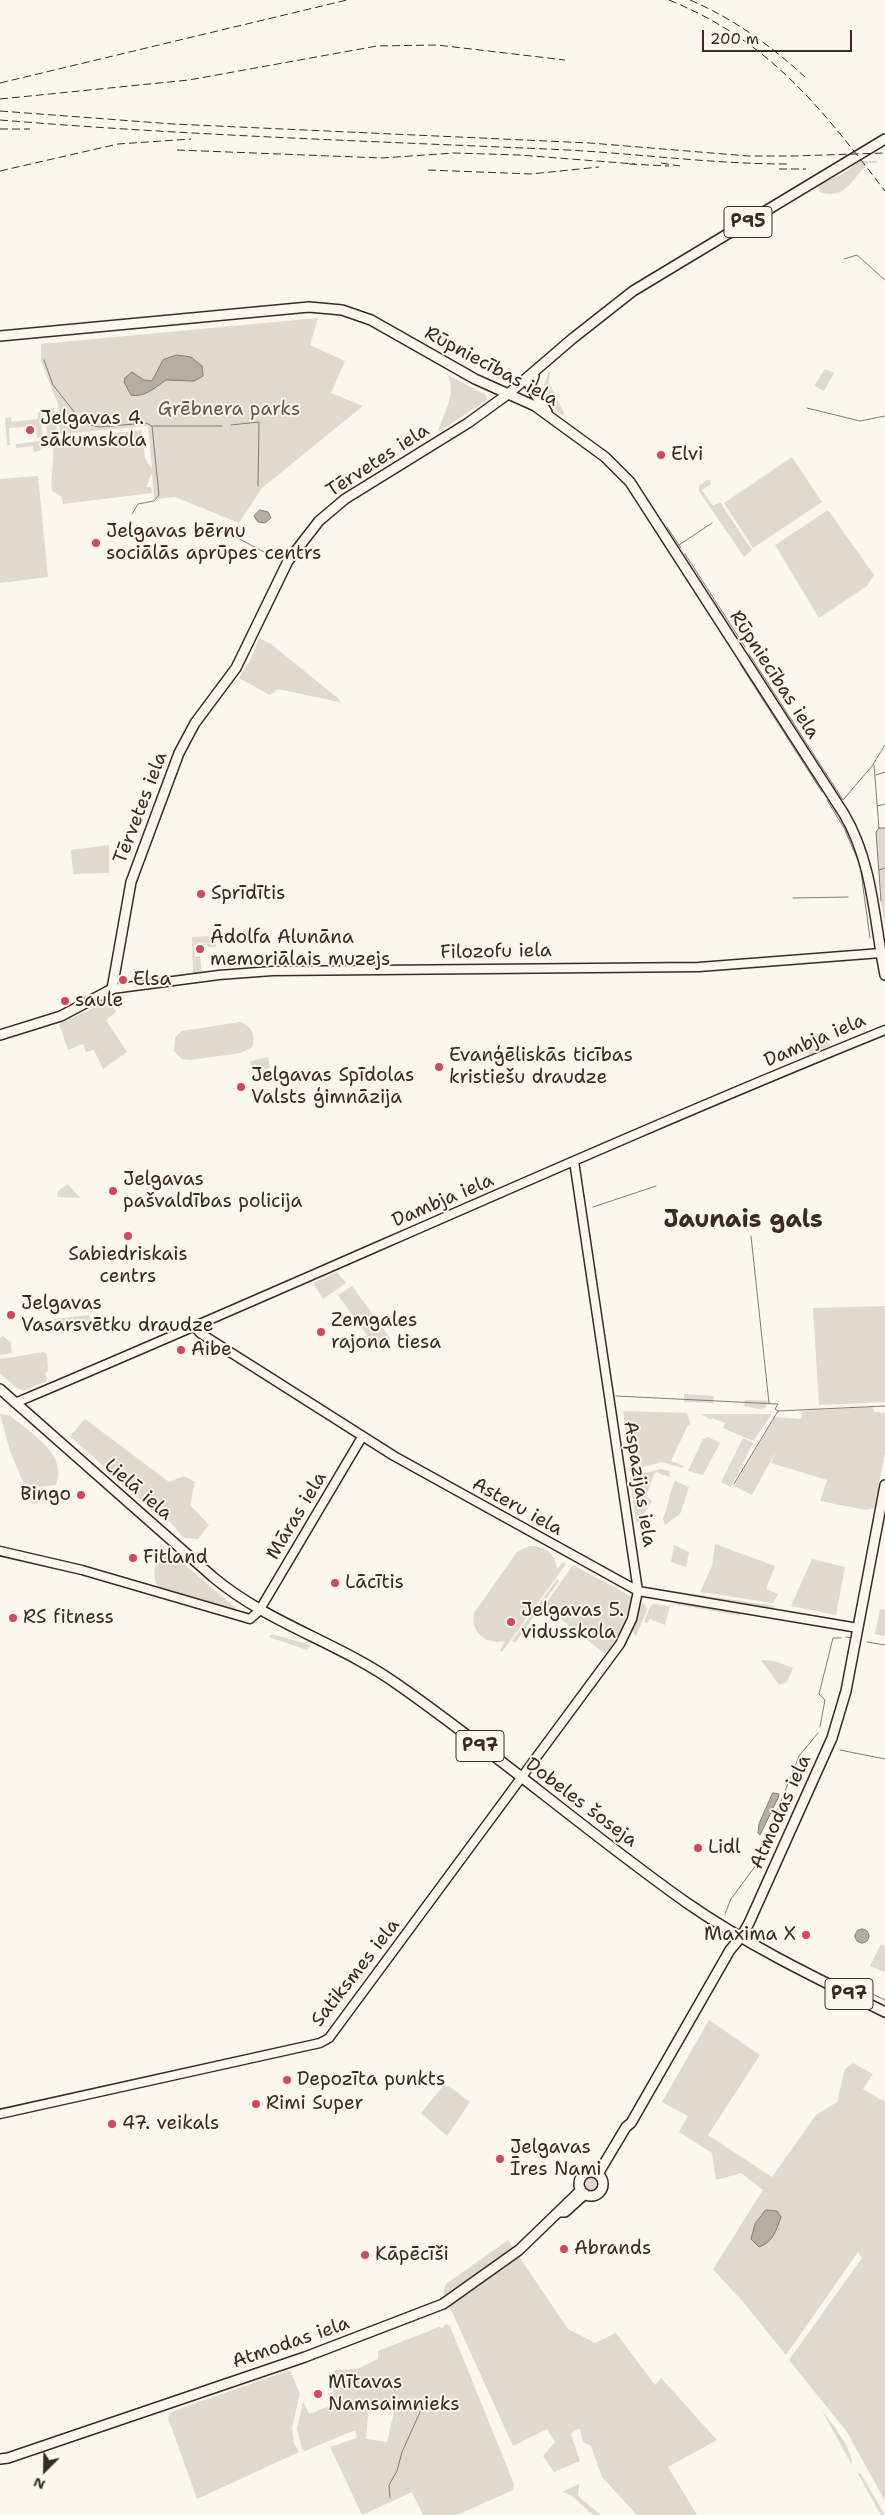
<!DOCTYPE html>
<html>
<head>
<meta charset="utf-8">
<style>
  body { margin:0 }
  #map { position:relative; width:885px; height:2515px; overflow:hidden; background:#fbf7ec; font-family:"Shantell Sans",sans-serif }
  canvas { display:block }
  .north { position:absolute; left:20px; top:2445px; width:50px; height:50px; -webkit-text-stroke:4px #fbf7ec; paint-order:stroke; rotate:203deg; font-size:14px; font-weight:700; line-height:20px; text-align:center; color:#3b2a1e }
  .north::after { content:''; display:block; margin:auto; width:18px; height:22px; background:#3b2a1e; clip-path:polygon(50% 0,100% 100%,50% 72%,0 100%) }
  .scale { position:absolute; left:702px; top:30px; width:150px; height:22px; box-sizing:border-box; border:2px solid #3b2a1e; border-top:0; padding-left:6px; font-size:15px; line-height:18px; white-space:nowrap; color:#3b2a1e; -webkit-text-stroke:4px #fbf7ec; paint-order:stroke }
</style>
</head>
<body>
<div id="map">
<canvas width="885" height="2515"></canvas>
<div class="north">N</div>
<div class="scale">200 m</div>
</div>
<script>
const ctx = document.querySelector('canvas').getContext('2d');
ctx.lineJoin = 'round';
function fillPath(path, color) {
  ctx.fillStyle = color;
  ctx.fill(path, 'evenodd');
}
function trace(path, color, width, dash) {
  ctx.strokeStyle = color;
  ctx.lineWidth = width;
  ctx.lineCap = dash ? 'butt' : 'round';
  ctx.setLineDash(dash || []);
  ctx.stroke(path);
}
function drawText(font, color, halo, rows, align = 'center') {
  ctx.font = font + ' "Shantell Sans",sans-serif';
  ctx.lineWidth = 4;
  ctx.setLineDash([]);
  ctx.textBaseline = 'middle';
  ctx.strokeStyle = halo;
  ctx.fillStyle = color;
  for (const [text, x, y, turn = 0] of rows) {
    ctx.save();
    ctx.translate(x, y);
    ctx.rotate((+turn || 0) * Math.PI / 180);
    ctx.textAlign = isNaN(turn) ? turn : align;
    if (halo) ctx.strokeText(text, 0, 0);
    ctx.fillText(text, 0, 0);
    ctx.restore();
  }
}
fillPath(new Path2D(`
  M859 161H877V163H868L864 165 865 167C851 181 844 200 820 192L818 185 844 173Z
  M318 318 310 345 345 361 331 393 363 406 262 488 239 523 175 497 154 499 152 473 146 487H151L152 493 63 504 62 497 52 491C50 474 55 459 53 443L57 441 48 442 46 421 52 419 51 409H54L58 439 60 440 142 430 145 458 152 469 148 426 60 434 58 404 41 361V344Z
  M825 369 834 373 824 391 814 386Z
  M550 372 549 382 564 413 563 416 541 395 548 373Z
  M448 375 486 395 487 400 438 432C444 412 456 396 448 375Z
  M38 412H41L42 437 37 438 36 426 9 428 10 445H7L5 418 11 417 12 422 38 419Z
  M40 441 43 446 39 451 34 452 33 446 16 448V444Z
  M792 457 822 502 753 548 724 503Z
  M38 476 48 577 0 583V479Z
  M707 480H710L711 484 702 490 713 506 720 502 752 550 744 557 699 491V486Z
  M828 510 874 575 867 586 819 618 775 545Z
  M259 638 271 644 340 700 339 702 278 689 270 695 239 678 251 659Z
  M879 828H885V924L881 901 876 832Z
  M109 845V873L73 874 71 850Z
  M215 936 216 947H208L207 943 194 945 195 957 200 956 202 973 193 974 192 937Z
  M109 1001 116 1012 106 1020 127 1052 103 1069 94 1050 86 1052 83 1044 68 1050 59 1024Z
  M240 1022C252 1026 256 1035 252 1047L241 1053 190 1060 182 1059 174 1051 175 1037 182 1031Z
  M825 1034 830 1046 809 1055 808 1039 810 1037 811 1040 817 1039 816 1035Z
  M268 1057 270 1068 252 1072 250 1061Z
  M68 1184 80 1198 57 1197 58 1191Z
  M337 1272 346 1283 323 1299 313 1283Z
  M352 1286 390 1338 377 1349 338 1295Z
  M885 1306V1402L819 1405 813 1308Z
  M89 1315 90 1319 54 1328V1319Z
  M3 1336 11 1343 12 1353 0 1355V1338Z
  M44 1352 47 1354 48 1371 45 1373 47 1380 45 1382 23 1391 14 1386 0 1373V1359Z
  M684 1394 714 1396 713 1403 684 1402Z
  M745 1400 769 1401 765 1408 758 1409 744 1406Z
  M873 1407 874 1412 885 1413V1453L874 1508 866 1510 820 1501 827 1480 771 1463 776 1451 752 1495 734 1486 775 1417 801 1419 803 1411Z
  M623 1411 687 1413 691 1426 688 1425 671 1461 684 1466 682 1468 662 1462 631 1470Z
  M0 1414 9 1415C28 1431 69 1454 56 1485L36 1487 38 1503 32 1504 10 1451Z
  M701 1414H772L753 1441 723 1428 725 1423 712 1418 711 1420Z
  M85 1419 169 1482 184 1476 195 1482 190 1505 209 1525 198 1539 184 1538 170 1522 158 1516 70 1436Z
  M708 1437 720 1443 703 1475 688 1471 703 1439Z
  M743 1438 753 1443 731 1487 721 1482Z
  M661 1469 669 1471 670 1477 655 1472 646 1496 652 1501 642 1517 644 1518 642 1523 636 1522 630 1477Z
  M675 1481 689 1487 680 1514 665 1525 663 1519C668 1506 669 1494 675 1481Z
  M715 1544 775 1566 766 1589 778 1594 773 1603 700 1592 712 1566Z
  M161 1545 236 1608 235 1610 210 1605 158 1587C149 1566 160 1567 157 1550Z
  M674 1545 689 1552 686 1567 671 1562Z
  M529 1546C544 1545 556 1554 557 1569L563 1562 566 1564 502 1652 500 1650 505 1641C487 1645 470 1633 474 1613L517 1552Z
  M812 1559 845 1567 836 1615 791 1606Z
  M573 1565 632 1597C626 1618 620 1638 605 1654L544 1606Z
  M557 1579 559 1581 515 1643 512 1641Z
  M647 1587 775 1606 770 1611 649 1591Z
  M677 1601 739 1611 742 1616 673 1604Z
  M641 1602 646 1605 647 1610 636 1636 632 1631Z
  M654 1604 670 1606 665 1625 650 1619 647 1623 644 1622 651 1605Z
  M880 1609 885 1610V1636L875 1634Z
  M272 1634 311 1645 307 1650 269 1637Z
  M761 1660 774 1661 793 1668 787 1682 779 1685Z
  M881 1944 885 1946V1972L870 1966Z
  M709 2020 760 2055 708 2135 772 2177 816 2115 837 2102 845 2069 853 2063 873 2074 863 2089 883 2101 885 2099V2501L847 2432 789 2360 862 2258 858 2252 786 2355 743 2302 713 2269 763 2190 741 2173 716 2180 712 2153 679 2132 688 2116 662 2102Z
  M443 2086H449L470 2102 447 2136 421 2113Z
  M583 2184a7 7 0 1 1 14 0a7 7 0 1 1-14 0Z
  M508 2240 568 2329 595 2343 616 2333 655 2385 661 2378 717 2440 668 2467 697 2515H637L602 2477 591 2446 583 2442 580 2429 575 2430 571 2434 580 2461 554 2472 543 2456 555 2442 547 2429 513 2446 443 2292 446 2284Z
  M446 2324 450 2326 514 2484 513 2490 457 2515H423L412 2492 362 2515 330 2447 357 2438 355 2430 305 2451 302 2449 297 2429 303 2401 309 2414 335 2404 332 2384 335 2370 357 2369 378 2359V2351L439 2327 442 2328ZM369 2402 394 2412 387 2442 366 2439Z
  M290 2370 300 2394 292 2427 294 2443 299 2452 197 2499 168 2418 171 2412Z
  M822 2411C831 2421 854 2452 852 2465Z
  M857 2472 861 2474 885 2515H881Z
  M579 2484 578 2496 601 2515H593L571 2495 562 2492Z`), '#dfd9ce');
const water = new Path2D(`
  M177 355 191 357 202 366 203 376 194 381 166 380C156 387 144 398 131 395L124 382 125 378 132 372 144 380 152 381 163 360Z
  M260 510 268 512 271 518 265 523 258 522 254 516Z
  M773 1793 779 1794 778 1798 760 1835 758 1833 759 1824Z
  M855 1936a7 7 0 1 1 14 0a7 7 0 1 1-14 0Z
  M766 2210 777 2211 781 2217C776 2231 773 2242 759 2247L751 2239 755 2224Z`);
fillPath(water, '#b6aea2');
trace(water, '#85796d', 1);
trace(new Path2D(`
  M844 259 857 255 885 280
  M44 360 53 385 83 423 99 427 146 423 152 426 159 495 154 501 138 504 132 514
  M807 408 860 421 885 416
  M231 425 259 422 258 486
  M153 426H222
  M667 527 681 548
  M236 537 277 559
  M679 545 712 523
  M685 554 745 647
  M749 654 843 800 872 766 885 745
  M740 664 822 792
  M874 765 879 828H885
  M876 775 885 772
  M827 800 844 828 860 865 870 938
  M877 806 885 804
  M879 828 876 832 881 901
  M879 870 885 868
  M793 898 848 897
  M593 1207 656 1186
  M751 1236 769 1403
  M616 1396 778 1404 775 1409 778 1411
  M734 1484 778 1411 885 1406
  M846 1637 852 1638
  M867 1642 885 1645
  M820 1727 825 1700 819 1694 833 1638H841
  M840 1750 885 1759
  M762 1849 799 1756 818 1733
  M725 1914 731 1899 759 1861
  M870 1993 885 2000
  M390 2498 389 2485 397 2471 402 2452 421 2410`), '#85796d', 1);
const tertiary = new Path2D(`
  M112 989 219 975 272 971 699 967 881 953
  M195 1327 200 1333 394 1456 638 1591 858 1628
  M15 1403C306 1281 593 1148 885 1030
  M0 1551 82 1570 250 1619 259 1611 362 1437
  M0 2114 320 2043 329 2038 620 1644 632 1619 638 1591 574 1161`);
const secondary = new Path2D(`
  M0 1035 61 1016 112 989 131 882 179 753 195 723 236 668 288 561 319 521 345 499 468 423 508 394
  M579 2184a12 12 0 1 1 24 0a12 12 0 1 1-24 0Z
  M598 2174 626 2127 631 2123 730 1950 741 1937
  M560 2212H565L585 2194
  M0 2459 8 2458 305 2357 443 2304 519 2250 581 2190`);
const primary = new Path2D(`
  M0 336 309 307 342 310 371 320 475 379 535 406 605 457 630 482 844 814C873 863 874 920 885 975
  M534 376 530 386 547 412
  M508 394 572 339 633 291 885 139
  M0 1389 213 1577C269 1624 338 1642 397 1684 496 1753 588 1833 687 1903 749 1946 818 1979 885 2012
  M741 1937 749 1923 832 1738 846 1691 885 1485`);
trace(tertiary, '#3b2a1e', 11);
trace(secondary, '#3b2a1e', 12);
trace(primary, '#3b2a1e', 12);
trace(tertiary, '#fbf7ec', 8);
trace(secondary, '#fbf7ec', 9);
trace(primary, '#fbf7ec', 9);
trace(new Path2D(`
  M669 0C770 41 821 108 885 191
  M690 0C734 19 770 45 805 77
  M0 83 347 0
  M0 99 189 80 377 46 437 45 565 60
  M0 111 173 124 590 143 748 156H795L885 153
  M0 120C182 135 364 141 546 149 627 152 707 164 788 164
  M0 129H30
  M177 150 382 158 454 153 519 155 635 164
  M661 163 680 166
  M629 164 669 166
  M779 169H806
  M428 170 531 174 599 167
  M0 171 118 144 191 139`), '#3b2a1e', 1, [8, 4]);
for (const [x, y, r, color] of [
  [30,430,5,"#d1495b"],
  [661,455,5,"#d1495b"],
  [96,543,5,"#d1495b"],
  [201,894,5,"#d1495b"],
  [200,949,5,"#d1495b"],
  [123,980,5,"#d1495b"],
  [65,1001,5,"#d1495b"],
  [439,1067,5,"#d1495b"],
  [241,1087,5,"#d1495b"],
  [113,1191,5,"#d1495b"],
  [128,1236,5,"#d1495b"],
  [11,1315,5,"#d1495b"],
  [321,1332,5,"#d1495b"],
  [181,1350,5,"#d1495b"],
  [81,1495,5,"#d1495b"],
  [133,1558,5,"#d1495b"],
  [335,1583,5,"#d1495b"],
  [13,1618,5,"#d1495b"],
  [511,1622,5,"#d1495b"],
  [698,1848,5,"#d1495b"],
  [806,1935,5,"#d1495b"],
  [287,2080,5,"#d1495b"],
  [256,2104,5,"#d1495b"],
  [112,2124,5,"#d1495b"],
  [500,2159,5,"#d1495b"],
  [564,2249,5,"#d1495b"],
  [365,2255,5,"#d1495b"],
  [318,2394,5,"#d1495b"]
]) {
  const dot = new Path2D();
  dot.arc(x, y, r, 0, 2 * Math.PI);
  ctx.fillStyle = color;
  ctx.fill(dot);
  trace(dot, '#fbf7ec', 2);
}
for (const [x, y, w] of [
  [748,222,48],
  [480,1746,48],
  [849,1994,48]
]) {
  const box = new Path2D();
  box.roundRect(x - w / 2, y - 15.5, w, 31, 4);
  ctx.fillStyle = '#fbf7ec';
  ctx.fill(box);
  trace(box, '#3b2a1e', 1);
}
drawText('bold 18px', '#3b2a1e', null, [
  ["P95",748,222],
  ["P97",480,1746],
  ["P97",849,1994]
]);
drawText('19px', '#3b2a1e', '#fbf7ec', [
  ["Rūpniecības iela",491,367,28],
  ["Tērvetes iela",378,461,-33],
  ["Rūpniecības iela",774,675,57],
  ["Tērvetes iela",141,808,-69],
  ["Filozofu iela",496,952,-1],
  ["Dambja iela",815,1041,-23],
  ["Dambja iela",443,1201,-23],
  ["Aspazijas iela",639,1484,81],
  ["Lielā iela",138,1490,41],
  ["Asteru iela",517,1507,29],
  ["Māras iela",297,1516,-59],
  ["Dobeles šoseja",581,1803,37],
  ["Atmodas iela",781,1812,-66],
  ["Satiksmes iela",356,1973,-52],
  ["Atmodas iela",291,2343,-19]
]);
drawText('19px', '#64564a', '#fbf7ec', [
  ["Grēbnera parks",229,410]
]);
drawText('19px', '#3b2a1e', '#fbf7ec', [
  ["Jelgavas 4.",40,419],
  ["sākumskola",40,441],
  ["Elvi",671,455],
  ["Jelgavas bērnu",106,532],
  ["sociālās aprūpes centrs",106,554],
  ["Sprīdītis",211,894],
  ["Ādolfa Alunāna",210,938],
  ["memoriālais muzejs",210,960],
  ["Elsa",133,980],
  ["saule",75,1001],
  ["Evanģēliskās ticības",449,1056],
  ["kristiešu draudze",449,1078],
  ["Jelgavas Spīdolas",251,1076],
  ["Valsts ģimnāzija",251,1098],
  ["Jelgavas",123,1180],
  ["pašvaldības policija",123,1202],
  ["Sabiedriskais",128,1255,"center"],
  ["centrs",128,1277,"center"],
  ["Jelgavas",21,1304],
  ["Vasarsvētku draudze",21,1326],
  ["Zemgales",331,1321],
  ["rajona tiesa",331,1343],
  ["Aibe",191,1350],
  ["Bingo",71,1495,"right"],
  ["Fitland",143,1558],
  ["Lācītis",345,1583],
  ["Jelgavas 5.",521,1611],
  ["vidusskola",521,1633],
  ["RS fitness",23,1618],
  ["Lidl",708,1848],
  ["Maxima X",796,1935,"right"],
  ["Depozīta punkts",297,2080],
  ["Rimi Super",266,2104],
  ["47. veikals",122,2124],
  ["Jelgavas",510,2148],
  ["Īres Nami",510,2170],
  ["Abrands",574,2249],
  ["Kāpēcīši",375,2255],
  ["Mītavas",328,2383],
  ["Namsaimnieks",328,2405]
], 'left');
drawText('bold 24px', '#3b2a1e', '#fbf7ec', [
  ["Jaunais gals",743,1221]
]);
</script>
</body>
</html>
